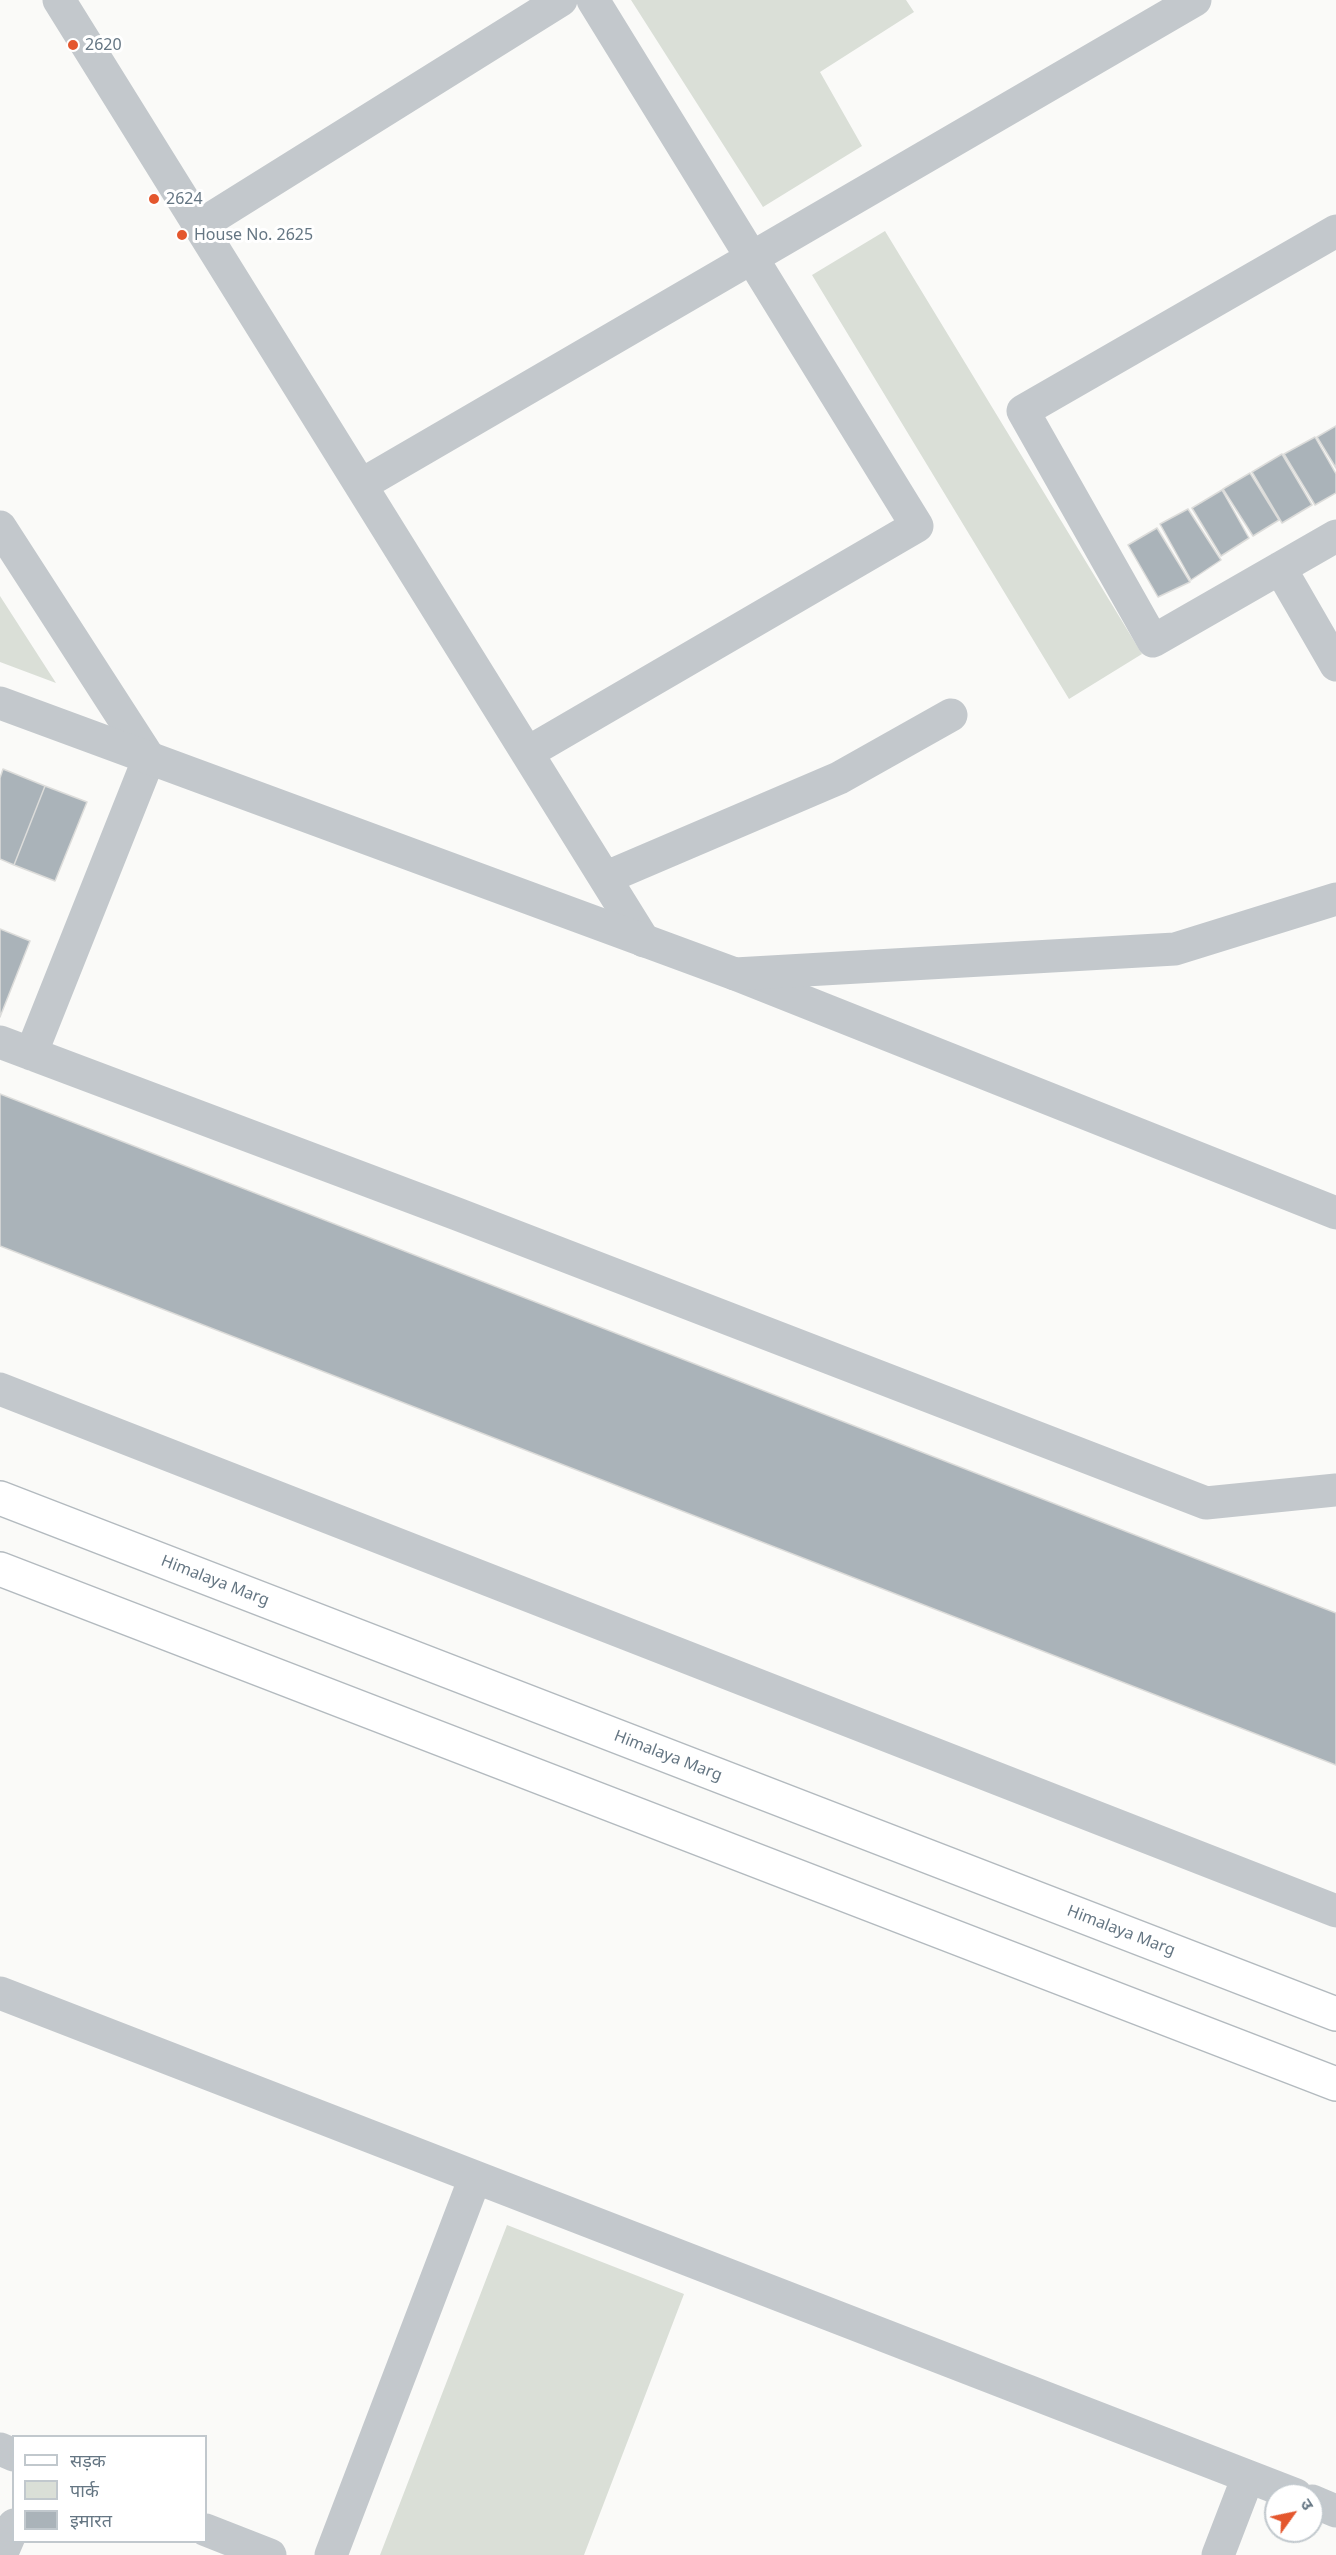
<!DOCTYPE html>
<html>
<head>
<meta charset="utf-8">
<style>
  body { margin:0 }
  #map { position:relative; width:1336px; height:2555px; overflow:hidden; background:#fafaf8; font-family:"Noto Sans","Noto Sans Devanagari",sans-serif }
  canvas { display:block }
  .legend { position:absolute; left:12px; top:2435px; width:195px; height:108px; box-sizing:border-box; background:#fff; border:2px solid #c1c8cd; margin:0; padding:8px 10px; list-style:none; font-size:18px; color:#657683 }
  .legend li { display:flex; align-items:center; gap:12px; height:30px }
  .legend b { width:30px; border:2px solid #c1c8cd }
  .north { position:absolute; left:1264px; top:2483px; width:60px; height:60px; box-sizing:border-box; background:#fff; border:2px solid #c1c8cd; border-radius:50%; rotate:57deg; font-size:16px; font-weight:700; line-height:24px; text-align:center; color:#657683 }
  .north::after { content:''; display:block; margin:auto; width:21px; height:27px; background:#e4572e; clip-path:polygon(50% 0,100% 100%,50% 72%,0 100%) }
</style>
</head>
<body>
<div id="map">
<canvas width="1336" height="2555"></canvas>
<ul class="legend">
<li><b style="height:8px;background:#fff"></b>सड़क</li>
<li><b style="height:16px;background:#dadfd7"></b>पार्क</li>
<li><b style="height:16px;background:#aab3b9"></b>इमारत</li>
</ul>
<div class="north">उ</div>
</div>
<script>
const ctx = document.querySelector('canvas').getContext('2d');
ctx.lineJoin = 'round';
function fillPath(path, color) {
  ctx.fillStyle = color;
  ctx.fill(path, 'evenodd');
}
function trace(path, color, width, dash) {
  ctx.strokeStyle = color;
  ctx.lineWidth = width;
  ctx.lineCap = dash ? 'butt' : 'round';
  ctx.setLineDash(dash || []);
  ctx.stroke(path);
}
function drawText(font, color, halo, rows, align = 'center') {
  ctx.font = font + ' "Noto Sans",sans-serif';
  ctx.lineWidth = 6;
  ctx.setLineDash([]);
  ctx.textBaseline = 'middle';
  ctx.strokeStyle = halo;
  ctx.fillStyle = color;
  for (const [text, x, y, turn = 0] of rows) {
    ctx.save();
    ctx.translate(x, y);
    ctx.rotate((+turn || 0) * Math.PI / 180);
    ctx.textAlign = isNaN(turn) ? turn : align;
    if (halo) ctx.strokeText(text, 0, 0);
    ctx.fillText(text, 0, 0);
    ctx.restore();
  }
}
fillPath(new Path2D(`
  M631 0H906L914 12 820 72 862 146 763 207Z
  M885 231 1142 654 1069 699 812 275Z
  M0 596 56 683 0 662Z
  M507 2225 684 2294 584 2555H380Z`), '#dadfd7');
const building = new Path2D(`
  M1336 426V468L1317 437Z
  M1315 437 1336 474V493L1315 505 1284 454Z
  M1282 454 1312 505 1282 523 1252 472Z
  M1250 473 1279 520 1253 536 1223 489Z
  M1222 490 1249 538 1221 556 1192 508Z
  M1188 509 1221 560 1191 580 1160 524Z
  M1157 528 1190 582 1158 597 1128 545Z
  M3 769 45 786 14 865 0 859V778Z
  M45 786 87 802 55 881 14 865Z
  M0 929 30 941 0 1017Z
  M0 1094 1336 1613V1765L0 1246Z`);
fillPath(building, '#aab3b9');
trace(building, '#dcdcda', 1.5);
const secondary = new Path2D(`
  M0 1498 1336 2014
  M0 1569 1336 2084`);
trace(secondary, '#b3babf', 36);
trace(new Path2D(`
  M59 0 644 941
  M199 226 561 0
  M1336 231 1023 411 1153 641 1336 536
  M361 485 1195 0
  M0 527 149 758 31 1054
  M1280 568 1336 665
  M527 753 917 526 593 0
  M605 878 839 778 951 715
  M735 974 1336 1213
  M0 1042 457 1214 1206 1503 1336 1490
  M0 1389 1336 1911
  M0 1993 1296 2495
  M0 2449 14 2455
  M1312 2501 1336 2511
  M206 2530 270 2555
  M1 2555 14 2525
  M331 2555 475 2178
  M1218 2555 1248 2477`), '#c3c8cc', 33);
trace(new Path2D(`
  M0 703 735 974 1175 949 1336 899`), '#c3c8cc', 33);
trace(secondary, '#fff', 33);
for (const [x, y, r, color] of [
  [73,45,6,"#e4572e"],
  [154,199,6,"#e4572e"],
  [182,235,6,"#e4572e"]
]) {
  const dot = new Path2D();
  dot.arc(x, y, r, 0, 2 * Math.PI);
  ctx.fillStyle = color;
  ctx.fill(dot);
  trace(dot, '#fff', 2);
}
drawText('16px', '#657683', '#fff', [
  ["2620",85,45],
  ["2624",166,199],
  ["House No. 2625",194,235]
], 'left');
drawText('16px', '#657683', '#fff', [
  ["Himalaya Marg",215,1581,21],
  ["Himalaya Marg",668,1756,21],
  ["Himalaya Marg",1121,1931,21]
]);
</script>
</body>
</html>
